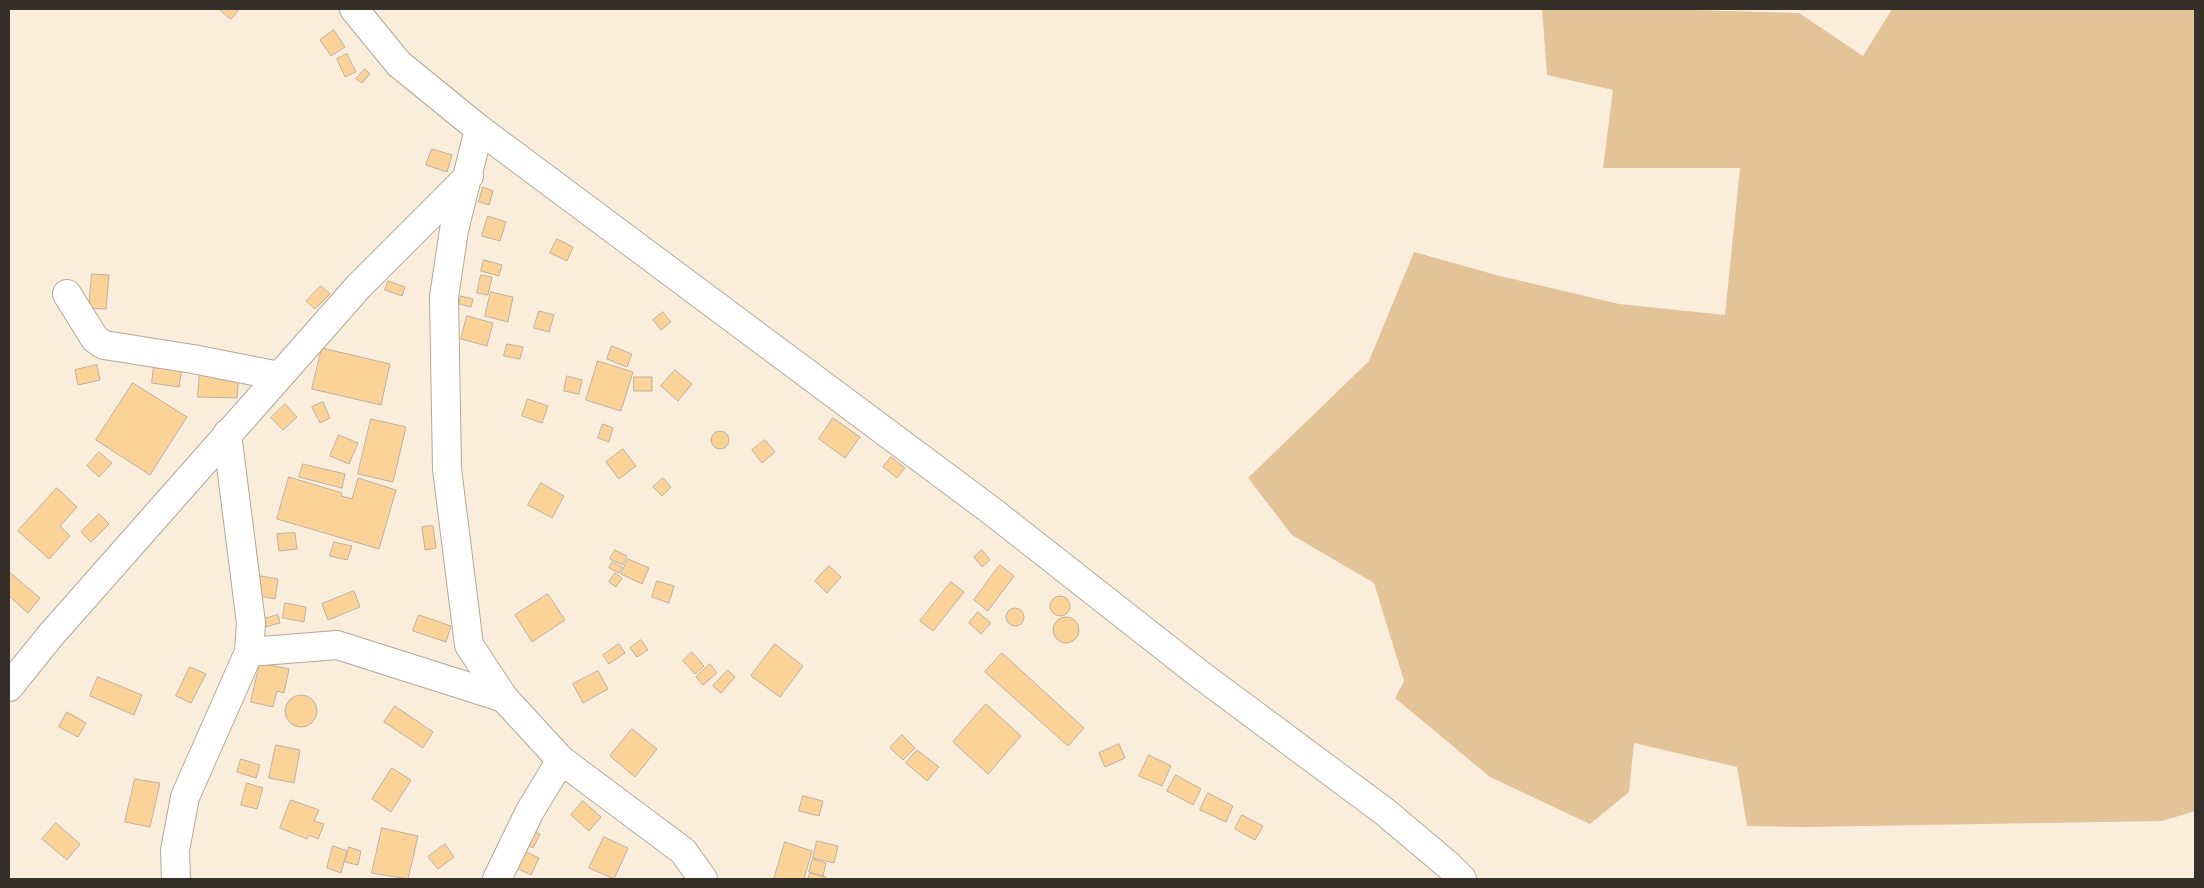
<!DOCTYPE html>
<html>
<head>
<meta charset="utf-8">
<style>
  body { margin:0 }
  #map { position:relative; width:2204px; height:888px; overflow:hidden; background:#faeddc; font-family:Commissioner,sans-serif }
  canvas { display:block }
  .frame { position:absolute; inset:0; border:10px solid #342f28; pointer-events:none }
</style>
</head>
<body>
<div id="map">
<canvas width="2204" height="888"></canvas>
<div class="frame"></div>
</div>
<script>
const ctx = document.querySelector('canvas').getContext('2d');
ctx.lineJoin = 'round';
function fillPath(path, color) {
  ctx.fillStyle = color;
  ctx.fill(path, 'evenodd');
}
function trace(path, color, width, dash) {
  ctx.strokeStyle = color;
  ctx.lineWidth = width;
  ctx.lineCap = dash ? 'butt' : 'round';
  ctx.setLineDash(dash || []);
  ctx.stroke(path);
}
fillPath(new Path2D(`
  M1542 9H1655L1799 13 1863 56 1892 9H2195V811L2162 821 1804 827 1747 826 1737 767 1634 743 1629 792 1590 824 1490 777 1395 698 1404 681 1374 583 1292 535 1248 478 1369 361 1414 252 1500 276 1619 304 1725 315 1740 168H1603L1613 90 1547 75Z`), '#e3c398');
const building = new Path2D(`
  M219 9H235L238 11 231 19Z
  M334 30 345 47 331 56 320 40Z
  M347 54 356 72 345 77 337 59Z
  M365 69 370 74 362 83 356 79Z
  M432 149 452 155 447 172 426 165Z
  M483 187 493 191 489 205 479 202Z
  M488 216 506 222 500 241 482 236Z
  M557 239 573 247 567 261 550 253Z
  M484 260 502 265 499 276 481 271Z
  M92 274 109 275 106 309 89 308Z
  M481 275 492 277 488 295 477 293Z
  M388 281 405 287 402 296 385 290Z
  M321 286 330 294 315 309 306 301Z
  M491 292 513 297 508 322 485 316Z
  M461 296 473 299 471 307 459 304Z
  M539 311 554 315 549 332 534 328Z
  M663 312 671 322 661 330 653 320Z
  M467 316 493 323 487 346 461 339Z
  M507 344 523 347 520 359 504 356Z
  M612 346 632 354 627 367 607 359Z
  M322 348 390 364 381 405 312 389Z
  M598 361 633 372 621 411 586 400Z
  M97 365 100 380 78 385 75 370Z
  M154 365 182 368 179 387 152 383Z
  M200 370 239 372 237 398 198 397Z
  M675 370 692 384 678 401 661 386Z
  M567 376 582 380 579 394 564 391Z
  M634 377H652V391H634Z
  M133 383 187 417 150 475 96 440Z
  M528 399 548 406 542 423 522 416Z
  M323 402 330 418 320 423 312 407Z
  M285 404 297 417 283 430 271 418Z
  M833 418 860 437 845 458 819 439Z
  M371 419 406 427 393 482 358 474Z
  M603 424 613 428 609 442 598 438Z
  M711 440a9 9 0 1 1 18 0a9 9 0 1 1-18 0Z
  M339 435 358 443 349 464 330 456Z
  M765 440 775 452 762 463 752 450Z
  M623 449 636 466 619 479 606 462Z
  M99 452 112 463 99 477 87 466Z
  M891 457 905 468 897 478 883 467Z
  M303 464 345 474 342 488 299 477Z
  M289 477 342 493 341 496 352 499 358 478 396 490 379 549 277 519Z
  M663 478 671 487 662 496 653 487Z
  M541 483 564 496 552 518 528 505Z
  M57 488 77 507 60 526 70 536 49 559 18 531Z
  M99 514 109 524 91 542 81 532Z
  M433 526 436 548 425 550 422 527Z
  M295 533 297 549 279 551 277 534Z
  M334 542 352 546 347 560 330 556Z
  M615 550 627 556 623 565 610 559Z
  M982 550 990 560 982 567 974 557Z
  M628 559 649 568 642 584 621 574Z
  M612 562 622 567 619 573 609 568Z
  M1000 565 1014 576 988 611 974 600Z
  M829 566 841 577 827 593 815 581Z
  M9 572 40 598 28 613 9 596Z
  M615 573 622 578 616 587 609 582Z
  M261 576 278 579 275 599 259 596Z
  M657 581 674 586 669 603 652 597Z
  M951 582 964 592 933 631 920 621Z
  M354 591 360 607 328 620 322 604Z
  M548 594 565 620 532 642 515 615Z
  M1050 606a10 10 0 1 1 20 0a10 10 0 1 1-20 0Z
  M285 603 306 607 304 622 283 618Z
  M1006 617a9 9 0 1 1 18 0a9 9 0 1 1-18 0Z
  M978 612 991 623 981 634 969 623Z
  M278 615 280 623 265 627 263 619Z
  M419 615 451 626 446 642 413 631Z
  M1053 630a13 13 0 1 1 26 0a13 13 0 1 1-26 0Z
  M641 640 648 650 637 657 630 648Z
  M619 644 625 653 609 664 603 655Z
  M775 644 803 666 780 697 751 676Z
  M692 652 704 666 695 674 683 661Z
  M1002 653 1084 728 1068 746 985 672Z
  M260 663 289 669 284 693 277 691 273 707 251 702Z
  M710 664 717 673 703 685 696 677Z
  M190 667 206 674 191 703 176 696Z
  M728 670 735 677 721 693 713 686Z
  M598 671 608 689 583 703 573 684Z
  M98 677 142 695 134 715 90 696Z
  M285 711a16 16 0 1 1 32 0a16 16 0 1 1-32 0Z
  M986 704 1021 736 988 774 953 742Z
  M395 706 433 732 423 748 384 722Z
  M67 712 86 723 78 737 59 727Z
  M632 729 657 749 635 777 610 756Z
  M902 735 915 748 903 760 890 748Z
  M1119 744 1125 758 1105 767 1099 753Z
  M276 745 300 750 294 783 269 778Z
  M917 750 939 767 927 781 906 763Z
  M1149 755 1171 766 1162 786 1139 776Z
  M241 759 260 765 256 778 237 772Z
  M392 768 411 780 391 812 372 799Z
  M1176 775 1201 789 1193 805 1167 791Z
  M135 779 160 783 150 827 125 822Z
  M247 783 263 788 257 809 241 805Z
  M1208 793 1233 806 1226 822 1200 810Z
  M803 796 823 801 819 816 799 811Z
  M291 800 319 810 314 821 324 824 318 839 309 835 307 839 280 828Z
  M583 801 601 817 589 831 571 815Z
  M1242 815 1263 826 1255 840 1235 829Z
  M56 823 80 844 67 860 42 839Z
  M382 828 418 836 408 879 372 873Z
  M530 830 540 834 533 848 524 844Z
  M604 837 628 848 614 879 589 868Z
  M817 841 838 846 834 863 813 858Z
  M785 842 812 851 804 879H774Z
  M445 844 454 857 438 869 428 857Z
  M333 846 347 851 341 873 327 868Z
  M349 847 361 851 358 865 345 862Z
  M522 850 539 858 531 875 514 867Z
  M813 859 826 863 823 876 809 872Z
  M810 873 826 877V879H808Z`);
fillPath(building, '#fbd298');
trace(building, '#bdb1a0', 1);
const minor = new Path2D(`
  M354 9 399 64 479 129 993 512 1198 673 1385 812 1448 865 1462 879
  M479 129 454 230 444 297 447 469 469 645 504 698 561 760 683 851 703 879
  M67 294 95 339 104 345 193 359 279 376
  M227 434 251 623 249 652
  M9 687 50 636 359 286 469 176
  M176 879 175 850 185 797 249 652 337 645 504 698
  M497 879 530 811 561 760`);
trace(minor, '#b4a898', 30);
trace(minor, '#fff', 28);
</script>
</body>
</html>
